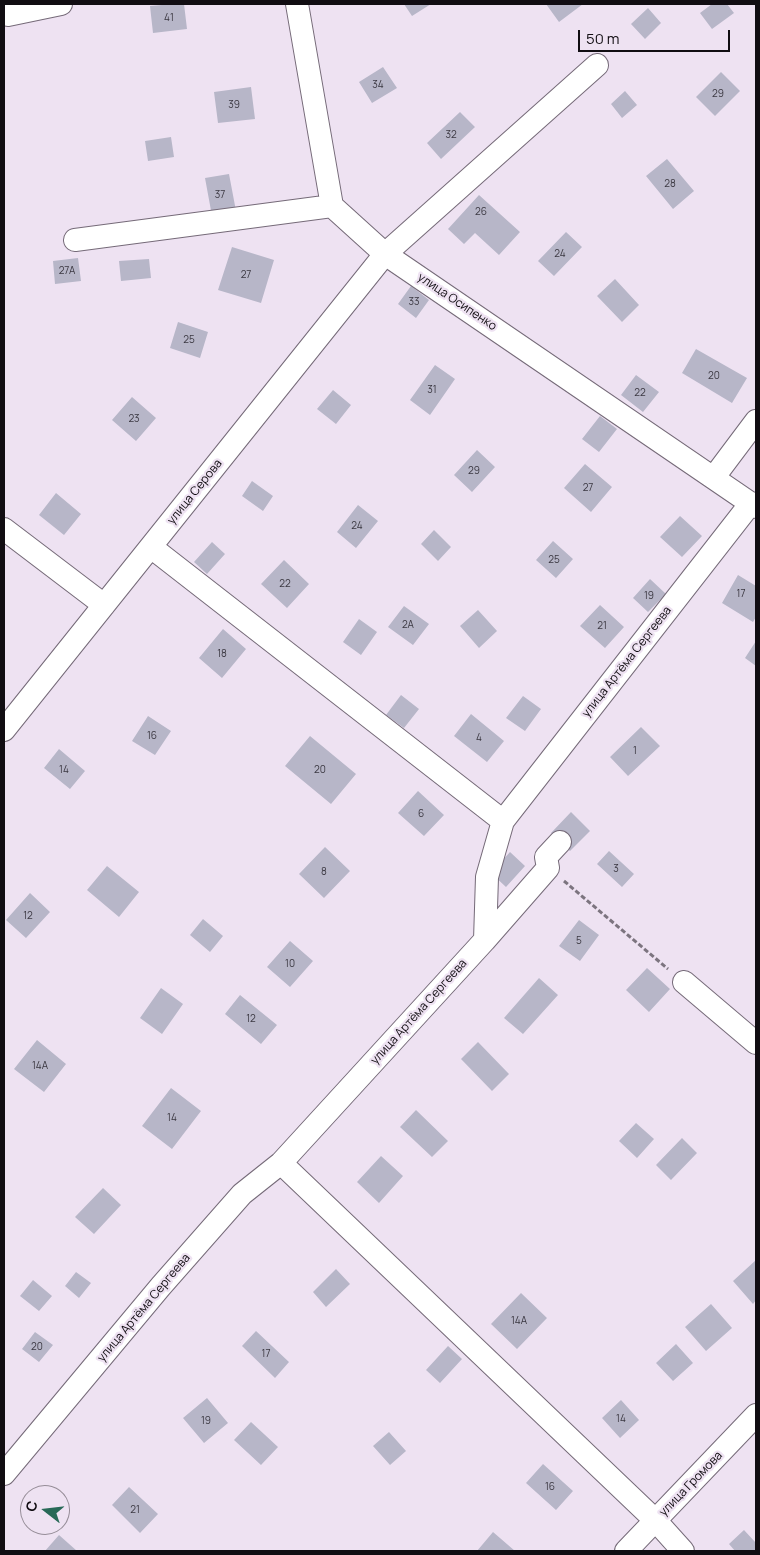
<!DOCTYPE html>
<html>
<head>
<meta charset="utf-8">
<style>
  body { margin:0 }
  #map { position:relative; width:760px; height:1555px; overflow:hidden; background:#eee2f2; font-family:Manrope,sans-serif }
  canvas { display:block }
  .frame { position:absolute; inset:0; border:5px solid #110d12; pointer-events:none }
  .north { position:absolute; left:20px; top:1485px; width:50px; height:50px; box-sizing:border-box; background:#eee2f2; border:1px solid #968d98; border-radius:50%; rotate:286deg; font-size:14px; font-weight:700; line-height:20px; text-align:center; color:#110d12 }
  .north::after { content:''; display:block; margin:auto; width:18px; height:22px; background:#286957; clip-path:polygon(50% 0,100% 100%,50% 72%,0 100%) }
  .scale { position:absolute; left:578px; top:30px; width:152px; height:22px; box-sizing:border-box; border:2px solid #110d12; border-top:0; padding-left:6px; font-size:15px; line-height:18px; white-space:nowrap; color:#110d12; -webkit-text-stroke:4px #eee2f2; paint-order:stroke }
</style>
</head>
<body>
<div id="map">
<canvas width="760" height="1555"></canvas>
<div class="frame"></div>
<div class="north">С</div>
<div class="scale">50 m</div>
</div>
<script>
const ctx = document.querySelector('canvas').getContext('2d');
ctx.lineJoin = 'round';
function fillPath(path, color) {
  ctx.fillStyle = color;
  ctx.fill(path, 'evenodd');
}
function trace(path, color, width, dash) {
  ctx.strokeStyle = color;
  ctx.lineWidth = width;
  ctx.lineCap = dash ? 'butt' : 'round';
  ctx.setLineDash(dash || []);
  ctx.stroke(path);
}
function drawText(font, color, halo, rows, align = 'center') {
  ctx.font = font + ' Manrope,sans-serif';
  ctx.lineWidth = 4.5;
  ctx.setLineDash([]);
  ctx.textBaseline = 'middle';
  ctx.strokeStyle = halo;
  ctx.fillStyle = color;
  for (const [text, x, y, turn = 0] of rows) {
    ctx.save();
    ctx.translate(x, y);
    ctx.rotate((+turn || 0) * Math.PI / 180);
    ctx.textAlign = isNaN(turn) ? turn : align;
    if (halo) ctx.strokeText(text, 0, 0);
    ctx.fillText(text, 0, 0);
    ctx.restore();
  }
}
fillPath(new Path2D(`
  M174 4H184L187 29 153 33 150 6Z
  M404 4H431L412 16Z
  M546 4H583L559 22Z
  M712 4H727L734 13 712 29 700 13Z
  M648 8 661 23 645 39 631 24Z
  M383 67 397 88 372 103 359 82Z
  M721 72 740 91 715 116 696 97Z
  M251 87 255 119 218 123 214 92Z
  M625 91 637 105 622 118 611 104Z
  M460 112 475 127 441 159 427 143Z
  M171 137 174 157 148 161 145 141Z
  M667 159 694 191 673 209 646 176Z
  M229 174 236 211 212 216 205 178Z
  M479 195 520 232 499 255 475 233 464 244 448 229Z
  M566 232 582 247 554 276 538 261Z
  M232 247 274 260 261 303 218 290Z
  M78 258 81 281 55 284 53 261Z
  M149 259 151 278 121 281 119 261Z
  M615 279 639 305 622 322 597 296Z
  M411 286 429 300 416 318 398 304Z
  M178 322 208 332 200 358 170 348Z
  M696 349 747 378 732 403 682 373Z
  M435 365 455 379 430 415 410 400Z
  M636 375 659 392 643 412 621 395Z
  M333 390 351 405 336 424 317 409Z
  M132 397 156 418 136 441 112 420Z
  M600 416 617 429 599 452 582 439Z
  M477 450 495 467 472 492 454 475Z
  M585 464 612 487 591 512 564 488Z
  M252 481 273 496 263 511 242 496Z
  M56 493 81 514 64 535 39 515Z
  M358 505 378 521 356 548 337 532Z
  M680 516 702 536 682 557 660 537Z
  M434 530 451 547 438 561 421 544Z
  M553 541 573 559 556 578 536 560Z
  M212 542 225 554 207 574 194 562Z
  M284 560 309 584 287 608 261 584Z
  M738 575 756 586V617L753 622 722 603Z
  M650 579 666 594 648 612 633 598Z
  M600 605 624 627 605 648 580 626Z
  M404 606 429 624 413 645 388 627Z
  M478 610 497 631 479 648 460 626Z
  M359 619 377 632 361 655 343 642Z
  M223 629 246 649 222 678 199 658Z
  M756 641V666L745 658Z
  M401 695 419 709 404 728 386 715Z
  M523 696 541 709 525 731 506 718Z
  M471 714 504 741 487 762 454 736Z
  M148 716 171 731 155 755 132 741Z
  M641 727 660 746 628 776 610 757Z
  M310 736 356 774 331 804 285 766Z
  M59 749 85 771 70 789 44 768Z
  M418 791 444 815 424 836 398 813Z
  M571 812 590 831 570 851 551 833Z
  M325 847 350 871 324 898 299 874Z
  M609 851 634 874 622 887 597 864Z
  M510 852 525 866 506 887 491 873Z
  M107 866 139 892 119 917 87 890Z
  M30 893 50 912 26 938 6 920Z
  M203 919 223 936 210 952 190 935Z
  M579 920 599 935 580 961 559 946Z
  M290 941 313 961 290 987 267 967Z
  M647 968 670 989 649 1012 626 990Z
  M539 978 558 995 523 1034 504 1018Z
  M161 988 183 1004 162 1034 140 1018Z
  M240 995 277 1025 261 1044 225 1014Z
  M37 1040 66 1064 44 1092 14 1069Z
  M478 1042 509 1074 492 1091 461 1059Z
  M171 1088 201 1111 172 1149 142 1126Z
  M416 1110 448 1141 432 1157 400 1127Z
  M636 1123 654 1139 637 1158 619 1141Z
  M682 1138 697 1153 671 1180 656 1165Z
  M381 1156 403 1176 379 1203 357 1182Z
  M103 1188 121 1205 94 1234 75 1217Z
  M756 1260V1300L753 1304 733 1281Z
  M336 1269 350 1284 326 1307 313 1292Z
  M76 1272 91 1283 79 1298 65 1286Z
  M33 1280 52 1296 39 1311 20 1296Z
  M521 1293 547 1318 517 1349 491 1324Z
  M711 1304 732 1328 706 1351 685 1327Z
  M256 1331 289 1362 275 1378 242 1346Z
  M35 1332 53 1345 39 1362 22 1349Z
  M676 1344 693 1363 673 1381 656 1363Z
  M448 1346 462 1359 440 1383 426 1370Z
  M207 1398 228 1423 204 1443 183 1418Z
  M621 1400 639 1420 620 1438 602 1418Z
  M251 1422 278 1447 261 1465 234 1440Z
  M389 1432 406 1451 390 1465 373 1446Z
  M543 1464 573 1491 556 1510 526 1483Z
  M129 1487 158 1514 140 1533 112 1505Z
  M744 1530 756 1543V1551H735L729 1544Z
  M493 1532 515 1551H477Z
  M59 1535 77 1551H45Z`), '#b7b6c8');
const minor = new Path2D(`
  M297 4 332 206 385 254 756 507
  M8 15 61 4
  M75 240 332 206
  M714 477 756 421
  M4 529 104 605
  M151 547 503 821
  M4 730 385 254 597 65
  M485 940 548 868 546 857 560 842
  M684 982 756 1043
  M281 1163 656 1521 683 1551
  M4 1474 161 1286 242 1194 281 1163 485 940 487 877 503 821 751 503
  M626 1551 756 1415`);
trace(minor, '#756a78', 24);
trace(new Path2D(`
  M564 881 668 969`), '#7c747f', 3, [5, 2.5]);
trace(minor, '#fff', 22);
drawText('10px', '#3a3740', null, [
  ["41",169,18],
  ["34",378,85],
  ["29",718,94],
  ["39",234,105],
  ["32",451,135],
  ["28",670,184],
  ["37",220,195],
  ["26",481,212],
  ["24",560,254],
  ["27А",67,271],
  ["27",246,275],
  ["33",414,302],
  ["25",189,340],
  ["20",714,376],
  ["31",432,390],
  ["22",640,393],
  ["23",134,419],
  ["29",474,471],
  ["27",588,488],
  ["24",357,526],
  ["25",554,560],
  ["22",285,584],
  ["17",741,594],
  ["19",649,596],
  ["2А",408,625],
  ["21",602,626],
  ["18",222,654],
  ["16",152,736],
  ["4",479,738],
  ["1",635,751],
  ["14",64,770],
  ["20",320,770],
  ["6",421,814],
  ["3",616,869],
  ["8",324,872],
  ["12",28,916],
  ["5",579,941],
  ["10",290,964],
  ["12",251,1019],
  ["14А",40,1066],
  ["14",172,1118],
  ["14А",519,1321],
  ["20",37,1347],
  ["17",266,1354],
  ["14",621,1419],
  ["19",206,1421],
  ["16",550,1487],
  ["21",135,1510]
]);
drawText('12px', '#110d12', '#eee2f2', [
  ["улица Осипенко",457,302,34],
  ["улица Серова",195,492,-51],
  ["улица Артёма Сергеева",627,662,-52],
  ["улица Артёма Сергеева",419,1012,-48],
  ["улица Артёма Сергеева",144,1308,-50],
  ["улица Громова",691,1484,-46]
]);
</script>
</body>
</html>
